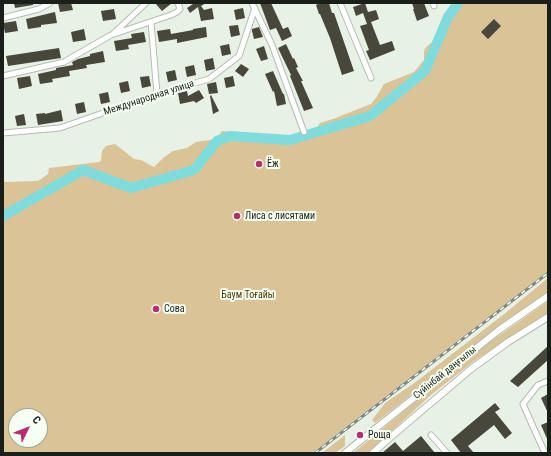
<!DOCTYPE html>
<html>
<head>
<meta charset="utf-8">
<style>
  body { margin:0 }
  #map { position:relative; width:551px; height:456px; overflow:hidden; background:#e8f1e5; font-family:"Roboto Condensed",sans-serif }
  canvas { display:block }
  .frame { position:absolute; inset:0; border:4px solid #1b1f1a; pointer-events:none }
  .north { position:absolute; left:8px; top:408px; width:40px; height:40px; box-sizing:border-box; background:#f5fff2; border:1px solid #9ea59c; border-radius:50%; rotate:47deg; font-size:11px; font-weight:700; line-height:16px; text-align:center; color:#1b1f1a }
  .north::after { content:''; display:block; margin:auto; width:14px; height:18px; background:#b62e6f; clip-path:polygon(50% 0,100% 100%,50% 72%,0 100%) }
</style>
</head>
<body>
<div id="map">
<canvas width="551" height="456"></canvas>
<div class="frame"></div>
<div class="north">С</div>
</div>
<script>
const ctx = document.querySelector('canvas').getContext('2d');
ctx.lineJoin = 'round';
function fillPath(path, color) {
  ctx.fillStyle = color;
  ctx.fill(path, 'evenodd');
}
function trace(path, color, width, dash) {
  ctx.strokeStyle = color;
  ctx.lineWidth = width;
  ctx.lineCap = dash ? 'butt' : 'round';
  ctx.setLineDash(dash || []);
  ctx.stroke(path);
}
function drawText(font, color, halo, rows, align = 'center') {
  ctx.font = font + ' "Roboto Condensed",sans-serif';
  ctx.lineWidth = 4;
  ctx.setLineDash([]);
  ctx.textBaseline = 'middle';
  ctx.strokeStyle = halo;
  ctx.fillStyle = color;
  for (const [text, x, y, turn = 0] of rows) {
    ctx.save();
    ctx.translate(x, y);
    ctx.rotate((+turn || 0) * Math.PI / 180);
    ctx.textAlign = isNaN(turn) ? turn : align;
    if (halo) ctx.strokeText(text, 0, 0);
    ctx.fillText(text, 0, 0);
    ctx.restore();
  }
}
fillPath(new Path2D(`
  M461 3H548V271L312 453H3V182L38 181 48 174 49 168 99 162 101 161 102 151 106 146 115 144 134 159 141 160 154 167 163 158 173 151 187 148 196 142 217 139 222 131 271 136 280 140H290L312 135 320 123 336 118 343 115 371 104 376 98 384 84 414 72 424 60V52L425 48 443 33 450 17ZM16 416H40V440H16Z
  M548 278V292L475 345 375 423 372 420 385 403 413 384 503 315Z
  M548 301V313L474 361 431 395 368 453H353L473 354Z
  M345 435V446L335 453H322Z`), '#dbc398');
trace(new Path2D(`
  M3 216 83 170 131 188 194 170 217 141 230 136 290 140 370 116 425 71 448 17 458 3`), '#7fdcdc', 10);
fillPath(new Path2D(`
  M14 3H33V5L15 8Z
  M58 3H71L73 10 60 12Z
  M155 3H172L162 11Z
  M192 3H206L201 6 204 10 212 8 214 19 201 21 198 7 190 13 187 8 193 4Z
  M260 3H271L283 29 288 27 292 36 282 41 276 28 270 30Z
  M320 3H329L332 13H334L354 71 342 75 330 38 320 14H319L316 5Z
  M365 3 368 12 376 10 379 19 371 22 380 45 392 41 395 50 370 60 366 51 369 50 360 26 367 24 363 13 356 16 353 7Z
  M412 3H424L429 16 417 21 413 9H414Z
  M243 8 245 18 236 20 234 10Z
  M114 9 116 19 103 21 101 11Z
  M55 12 57 23 41 25V27L28 29 26 19Z
  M494 19 501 26 488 39 481 32Z
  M16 21 18 31 5 33 3 23Z
  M238 25 240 35 231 37 229 26Z
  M206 27 207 37 177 43V39L159 42 157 31 170 29 171 34 193 30V29Z
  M259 27 263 37 254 39 252 31V29Z
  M84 29 86 40 73 42 71 32Z
  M144 32 146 42 128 45 129 49 116 51 114 41 132 38 131 34Z
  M229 44 231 54 222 56 220 46Z
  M286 44 293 59 294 58 298 67 296 68 303 81H301L313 108 304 111 290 76 291 75 278 48Z
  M264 46 268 59 261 61 256 49Z
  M59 48 61 58 8 66 6 56Z
  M103 51 105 62 86 65 87 68 69 71 70 76 52 79 53 82 40 84 38 74 56 70V68L73 65 72 62 78 59 90 56V54Z
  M213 58 215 69 206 71 204 60Z
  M241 64 249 69 243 77 235 71Z
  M194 65 196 75 187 77 185 67Z
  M175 70 177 80 168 82 166 72Z
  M273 71 283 94H284L286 104 277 106 274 91 273 92 265 74Z
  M30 76 32 86 19 89 17 78Z
  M149 76 151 86 142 88 140 77Z
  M233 76 235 86 226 88 224 78Z
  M128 81 130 91 121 93 119 83Z
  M216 82 218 93 209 94 207 84Z
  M199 90 204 98 196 103 194 101 180 104 178 93 187 91 188 96Z
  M108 92 110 102 101 104 99 94Z
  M211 95 219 111 213 114 210 96Z
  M84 102 86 112 77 114 75 104Z
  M61 110 63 121 38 125 36 114 45 113V114Z
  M24 114 26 125 17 126 15 116Z
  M548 346V360L518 387 510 381Z
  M548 394V413L541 398Z
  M495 403 500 409 495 412 512 433 505 439 494 425 468 446 474 453H461L451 440Z
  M548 422V441L541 425Z
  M421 436 435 453H382L395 442 403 451Z`), '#47473c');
const minor = new Path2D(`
  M252 3 272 45 304 132
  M340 3 371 78
  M433 3 434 6
  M3 18 39 9 50 3
  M151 22 157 94
  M113 34 146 3
  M3 76 64 62 111 35 171 15 177 12 180 9 178 3
  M3 133 60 128 157 94 209 79 239 56 255 8
  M431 435 447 453
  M545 453 534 429 523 404 538 385 548 381`);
const major = new Path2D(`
  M345 453 499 330 548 296
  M373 453 386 441 471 369 508 342 548 317`);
trace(minor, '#b4bdb1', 7);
trace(major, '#b4bdb1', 8);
trace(minor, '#fff', 5);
trace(major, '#fff', 6);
const rail = new Path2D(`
  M315 453 548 273`);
trace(rail, '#828880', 3);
trace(rail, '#f5fff2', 1.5, [4.5]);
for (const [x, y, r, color] of [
  [259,164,4,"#b62e6f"],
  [237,216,4,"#b62e6f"],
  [156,309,4,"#b62e6f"],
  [360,435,4,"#b62e6f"]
]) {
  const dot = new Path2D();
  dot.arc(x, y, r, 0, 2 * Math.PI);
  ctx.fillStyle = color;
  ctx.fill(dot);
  trace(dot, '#f5fff2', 1.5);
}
drawText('10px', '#1b1f1a', '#f5fff2', [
  ["Международная улица",149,98,-18],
  ["Сүйінбай даңғылы",445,373,-39]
]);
drawText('10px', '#1b1f1a', '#f5fff2', [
  ["Ёж",267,164],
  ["Лиса с лисятами",245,216],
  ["Сова",164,309],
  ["Роща",368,435]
], 'left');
drawText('10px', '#4f3803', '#f5fff2', [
  ["Баум Тоғайы",248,295]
]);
</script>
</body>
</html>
